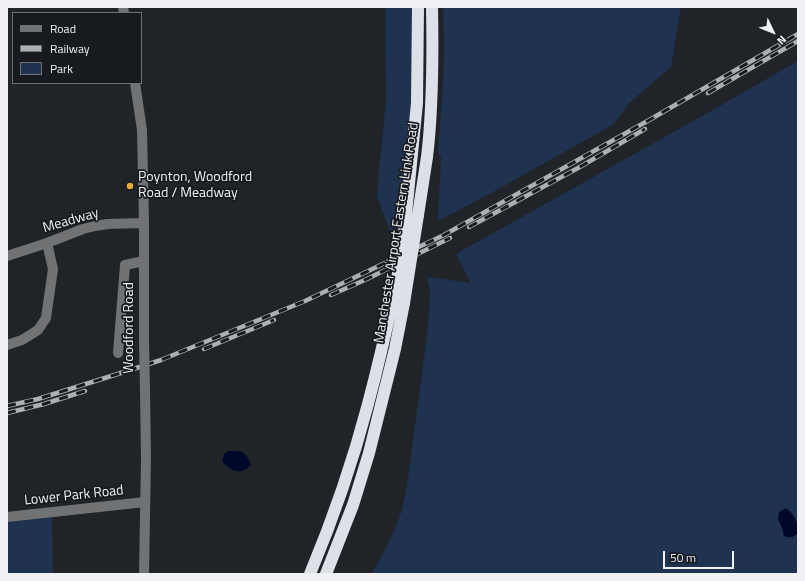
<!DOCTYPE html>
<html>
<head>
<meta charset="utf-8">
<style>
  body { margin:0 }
  #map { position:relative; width:805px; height:581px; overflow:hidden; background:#202429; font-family:"Titillium Web",sans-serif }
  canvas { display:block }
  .frame { position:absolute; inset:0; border:8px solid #eff1f5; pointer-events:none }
  .legend { position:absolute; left:12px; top:12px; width:130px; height:72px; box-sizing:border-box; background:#171a1f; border:1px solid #6d7075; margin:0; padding:5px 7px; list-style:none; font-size:12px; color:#eff1f5 }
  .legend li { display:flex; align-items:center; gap:8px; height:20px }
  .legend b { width:20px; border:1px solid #6d7075 }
  .north { position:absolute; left:753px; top:12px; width:40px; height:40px; -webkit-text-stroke:3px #171a1f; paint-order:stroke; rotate:133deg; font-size:11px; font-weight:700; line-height:16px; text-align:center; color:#eff1f5 }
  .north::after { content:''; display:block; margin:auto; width:14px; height:18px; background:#eff1f5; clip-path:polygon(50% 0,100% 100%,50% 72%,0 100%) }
  .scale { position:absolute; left:663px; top:551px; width:71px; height:18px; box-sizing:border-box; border:2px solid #eff1f5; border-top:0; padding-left:5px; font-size:12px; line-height:14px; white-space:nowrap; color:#eff1f5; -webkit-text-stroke:3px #171a1f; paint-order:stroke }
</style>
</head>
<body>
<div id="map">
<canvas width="805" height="581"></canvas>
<div class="frame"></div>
<ul class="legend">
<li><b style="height:5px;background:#707274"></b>Road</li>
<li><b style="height:5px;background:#acafb3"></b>Railway</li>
<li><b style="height:11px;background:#1f3250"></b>Park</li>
</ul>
<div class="north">N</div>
<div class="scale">50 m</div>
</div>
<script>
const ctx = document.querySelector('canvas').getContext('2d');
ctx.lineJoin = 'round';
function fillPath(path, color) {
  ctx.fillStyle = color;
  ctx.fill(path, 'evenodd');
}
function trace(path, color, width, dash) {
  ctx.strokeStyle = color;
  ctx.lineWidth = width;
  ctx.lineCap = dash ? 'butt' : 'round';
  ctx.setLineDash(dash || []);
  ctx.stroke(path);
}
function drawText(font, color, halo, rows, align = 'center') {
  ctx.font = font + ' "Titillium Web",sans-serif';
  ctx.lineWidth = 3.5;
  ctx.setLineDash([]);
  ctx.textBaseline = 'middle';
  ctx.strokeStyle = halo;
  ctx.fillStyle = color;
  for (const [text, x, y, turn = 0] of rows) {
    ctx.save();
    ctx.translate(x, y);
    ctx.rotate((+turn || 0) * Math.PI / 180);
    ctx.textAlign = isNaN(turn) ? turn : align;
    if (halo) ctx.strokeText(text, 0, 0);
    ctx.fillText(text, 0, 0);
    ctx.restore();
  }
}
fillPath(new Path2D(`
  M385 7H412C412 47 413 87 409 127 407 163 401 200 395 236H392L377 197 379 167 381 154 386 99Z
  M443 7H681L671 67 628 104 614 124 495 191 438 221 441 157 438 153 443 83 444 48Z
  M798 61V574H372L384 552 395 529 402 510 407 486 423 367 429 315 430 291 427 277 471 283 456 254 704 115Z
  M52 515 53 574H7V520Z`), '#1f3250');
fillPath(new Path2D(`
  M228 451C243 451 244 450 251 464 250 466 248 468 246 469 237 475 228 468 222 461L224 454Z
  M786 508C795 515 798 522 798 533 793 538 790 538 784 536L782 528 778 519 779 512Z`), '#00082a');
trace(new Path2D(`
  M123 7 124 13
  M135 83 142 130 144 223V341
  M7 256 47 243 83 229 95 226 108 224 144 223
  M7 345 22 340 38 330 46 318 53 269 47 243
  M118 353 125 265 144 261
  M7 517 145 502
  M144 574 146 458 145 391`), '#707274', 10);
trace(new Path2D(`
  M406 214 417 103 418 7
  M418 215C421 195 424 176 427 157 433 107 433 57 432 7
  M310 574C333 519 353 461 368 404 377 370 385 336 392 303
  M326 574 353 505 369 453 395 349 404 303`), '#dce1e8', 12);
const rail = new Path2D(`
  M708 93 798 41
  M469 227 578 168 645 129
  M331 295 367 279 450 238
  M204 349 274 320
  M7 406 38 399 124 372 161 360 305 301 444 235 651 119 798 34
  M7 413 44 404 85 391`);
trace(rail, '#acafb3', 4.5);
trace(rail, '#171a1f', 3, [9]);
trace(new Path2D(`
  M144 341 145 391`), '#707274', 10);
trace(new Path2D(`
  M392 303 401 259 406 214
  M404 303 418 215`), '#dce1e8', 12);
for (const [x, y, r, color] of [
  [130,186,4,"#e8ab37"]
]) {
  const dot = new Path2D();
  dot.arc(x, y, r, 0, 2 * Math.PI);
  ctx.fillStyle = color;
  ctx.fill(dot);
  trace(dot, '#171a1f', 1.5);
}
drawText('14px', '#eff1f5', '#171a1f', [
  ["Poynton, Woodford",138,178],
  ["Road / Meadway",138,194]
], 'left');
drawText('14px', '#eff1f5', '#171a1f', [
  ["Meadway",71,221,-16],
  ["Manchester Airport Eastern Link Road",397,233,-81],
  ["Woodford Road",130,328,-90],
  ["Lower Park Road",74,496,-6]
]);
</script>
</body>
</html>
